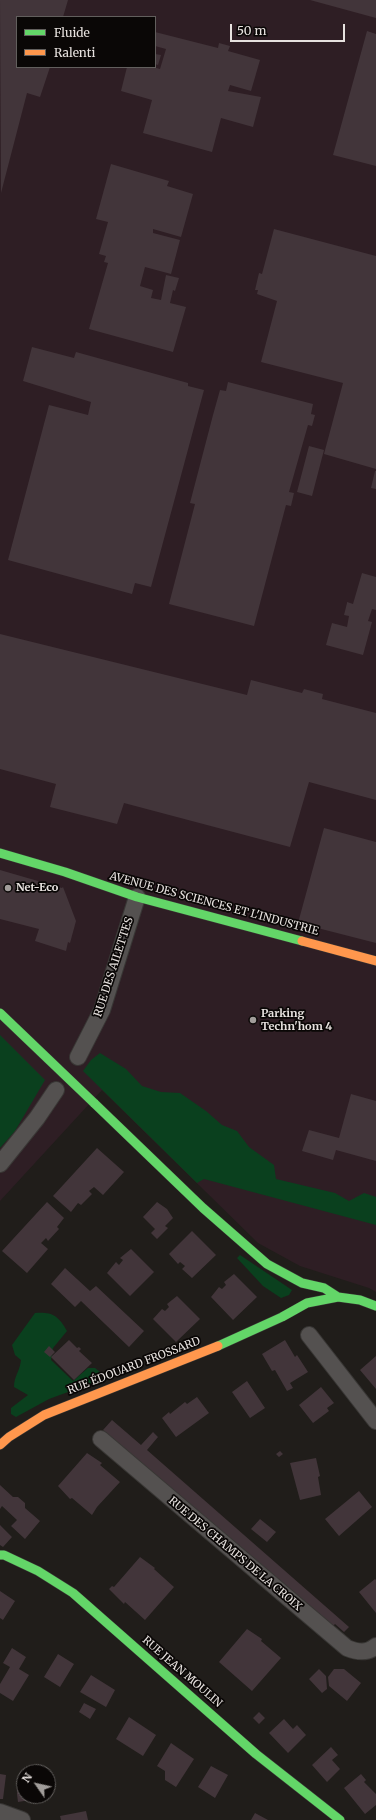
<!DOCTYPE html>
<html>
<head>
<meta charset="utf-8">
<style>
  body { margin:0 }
  #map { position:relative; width:376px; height:1820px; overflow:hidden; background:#201d1a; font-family:Merriweather,serif }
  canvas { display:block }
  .legend { position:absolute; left:16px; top:16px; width:140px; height:52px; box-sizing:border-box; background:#0a0706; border:1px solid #625f5d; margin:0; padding:5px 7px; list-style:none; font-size:12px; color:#e7e2df }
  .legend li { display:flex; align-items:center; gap:8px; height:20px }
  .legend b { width:20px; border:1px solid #625f5d }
  .north { position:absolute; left:16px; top:1764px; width:40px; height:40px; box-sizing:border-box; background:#0a0706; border:1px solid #625f5d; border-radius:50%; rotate:304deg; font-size:11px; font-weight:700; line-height:16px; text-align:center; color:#e7e2df }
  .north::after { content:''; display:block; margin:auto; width:14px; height:18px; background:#a19d9a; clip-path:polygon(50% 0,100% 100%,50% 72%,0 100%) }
  .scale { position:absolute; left:230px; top:24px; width:115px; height:18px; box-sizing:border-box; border:2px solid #e7e2df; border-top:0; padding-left:5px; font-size:12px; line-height:14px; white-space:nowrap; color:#e7e2df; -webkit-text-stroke:3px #0a0706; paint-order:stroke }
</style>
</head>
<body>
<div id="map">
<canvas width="376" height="1820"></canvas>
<ul class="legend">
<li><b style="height:5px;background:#63d668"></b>Fluide</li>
<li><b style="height:5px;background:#ff974d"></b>Ralenti</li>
</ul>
<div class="north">N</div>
<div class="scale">50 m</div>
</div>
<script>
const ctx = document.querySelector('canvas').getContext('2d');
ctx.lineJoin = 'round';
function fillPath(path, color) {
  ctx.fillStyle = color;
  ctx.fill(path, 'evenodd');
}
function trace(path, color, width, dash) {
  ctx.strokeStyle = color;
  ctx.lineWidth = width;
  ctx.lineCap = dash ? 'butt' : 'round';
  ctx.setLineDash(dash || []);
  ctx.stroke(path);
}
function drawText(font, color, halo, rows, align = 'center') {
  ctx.font = font + ' Merriweather,serif';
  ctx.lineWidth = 3.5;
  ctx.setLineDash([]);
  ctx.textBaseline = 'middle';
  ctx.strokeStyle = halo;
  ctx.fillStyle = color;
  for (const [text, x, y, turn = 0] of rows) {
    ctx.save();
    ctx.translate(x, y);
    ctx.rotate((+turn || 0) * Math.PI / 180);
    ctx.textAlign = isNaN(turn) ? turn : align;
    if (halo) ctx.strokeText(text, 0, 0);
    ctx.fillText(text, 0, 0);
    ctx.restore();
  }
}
fillPath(new Path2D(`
  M0 0H376V1292L369 1288 300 1266 258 1243 102 1090 0 1201ZM17 17H155V67H17Z`), '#2e1e24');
fillPath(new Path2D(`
  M0 1035 45 1080 15 1131 0 1148Z
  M100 1053 126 1069 142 1086 161 1092 180 1093 206 1111 222 1125 237 1131 249 1147 274 1165 276 1179 335 1193 349 1201 364 1193 376 1197V1225L204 1179 197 1183 83 1071 91 1060Z
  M240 1255 292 1290 289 1295 281 1298 263 1286 237 1258Z
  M35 1313C52 1312 58 1315 67 1331L53 1348 51 1360 73 1381 88 1368H95L100 1372V1378L95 1382 49 1399 16 1417 11 1414V1408L28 1395 14 1387C14 1376 20 1371 21 1360L15 1355 12 1345Z`), '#0a401e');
fillPath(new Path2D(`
  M0 0H68L63 17H17V67H50L40 97 27 93 1 193Z
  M310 0H376V18Z
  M367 31 376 34V166L333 155Z
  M155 32 218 48 219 43 230 46 228 51 260 60 251 91 230 85 228 91 261 97 253 127 221 118 212 152 143 133 152 100 121 91 127 67H153L160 69 166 49 155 46Z
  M155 54 161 55 158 65 155 64Z
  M111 164 169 181 167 186 193 194 181 237 153 229V233L180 240 171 274 145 267 140 286 153 290 151 298 161 300 166 275 179 278 175 291 173 290 170 303 186 307 173 352 89 329 108 263 104 262 106 256 99 254 108 222 96 219Z
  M274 229 376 256V469L324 454 343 383 261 362 277 301 257 294 258 290H255L259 273 262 274Z
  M32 347 74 358 76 352 188 383V386L204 390 151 587 135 583 132 594 8 560 49 405 88 415 91 402 23 381Z
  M228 382 313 404 311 414 315 415 312 426 308 425 289 492 294 493 291 506 286 505 254 626 169 604 195 504 190 503 213 415 220 390 226 391Z
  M309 446 324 450 312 496 297 492Z
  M375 471H376V489L371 488Z
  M362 573 376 577V610L372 609 368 621 372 622 363 655 326 645 332 623 347 627 349 616 344 615 347 603V602L353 604Z
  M0 634 247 695 251 680 302 693 304 689 323 694 322 699 376 713V800L309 782 290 847 124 803 117 824 50 807 56 784 0 769Z
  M324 828 376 842V943L298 923Z
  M0 870 62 888 63 887 76 921 70 943 68 942 66 951 35 941 39 929 0 919Z
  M351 1094 376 1101V1161L336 1150 333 1160 302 1151 309 1130 339 1138Z
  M97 1148 124 1172 103 1195 94 1187 89 1191 92 1194 81 1205 78 1203 71 1212 53 1196Z
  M47 1202 64 1218 57 1227 59 1229 48 1241 46 1238 41 1243 48 1249 27 1273 2 1251Z
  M157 1202 167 1209 173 1218 165 1226 168 1228 157 1239 151 1233 155 1229 143 1217Z
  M192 1231 216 1255 192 1278 182 1269 185 1266 180 1262 178 1264 169 1254Z
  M131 1249 154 1272 130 1296 107 1273 116 1262 119 1265 123 1260 120 1258Z
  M65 1268 90 1291 96 1286 144 1331 129 1347 81 1301 75 1307 51 1284Z
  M234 1274 257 1297 233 1320 211 1297 219 1287 222 1289 226 1285 224 1282Z
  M177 1296 200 1319 176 1342 153 1319 162 1309 165 1311 169 1307 167 1304Z
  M69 1340 77 1348 79 1347 81 1349 79 1351 92 1363 74 1380 51 1357Z
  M285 1340 295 1357 297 1355 308 1372 290 1383 293 1388 287 1391 275 1370 272 1371 262 1354Z
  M49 1346 55 1352 50 1357 44 1352Z
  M376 1356V1389L360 1370Z
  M247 1381 265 1408 250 1418 232 1392Z
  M321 1387 334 1403 327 1408 329 1411 313 1423 299 1405Z
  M197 1397 209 1413 176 1437 162 1418 169 1412 170 1414 185 1402 187 1404Z
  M112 1420 141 1445 153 1432 158 1437 147 1450 349 1627 344 1632 335 1624 331 1628 103 1430Z
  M280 1451 283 1454 279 1457 276 1454Z
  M87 1453 102 1463 100 1465 120 1482 97 1507 92 1515 72 1498 70 1499 58 1486Z
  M316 1458 320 1476 318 1477 321 1495 300 1500 290 1463Z
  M0 1485 13 1497H18L25 1503V1508L40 1521 25 1539 11 1526 17 1520 2 1506 0 1509Z
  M359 1491 372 1507 339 1536 325 1519Z
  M260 1519 276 1532 267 1542 251 1529Z
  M0 1525 12 1537 3 1547 0 1545Z
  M140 1557 155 1568 154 1569 174 1587 145 1620 125 1602 124 1604 109 1589 112 1586 114 1587Z
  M375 1579 376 1580V1613L359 1592Z
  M0 1591 15 1601 3 1620 0 1618Z
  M247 1629 262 1639 261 1641 281 1658 252 1691 219 1662Z
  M12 1648 26 1657 19 1669 29 1675 13 1701 0 1693V1684L10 1667 3 1663Z
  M58 1654 74 1664 60 1687 44 1677Z
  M319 1669 326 1676 327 1689 322 1693 309 1679Z
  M334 1669H344L361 1683 347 1701 329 1686 328 1677Z
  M91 1675 115 1690 106 1707 80 1692Z
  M84 1703 96 1709 90 1719 79 1712Z
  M259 1712 265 1718 259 1724 253 1718Z
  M129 1717 156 1735 143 1756 116 1739Z
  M284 1719 293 1729 297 1725 306 1735 288 1753 269 1733Z
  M171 1743 194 1759 176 1787 165 1780V1771L157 1766Z
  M331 1747 338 1755 332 1760 340 1769 327 1782 312 1765Z
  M211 1766 228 1775 215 1798 198 1787Z
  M0 1774 6 1775 3 1799H0Z
  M361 1774 366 1780 364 1782 376 1794V1805L365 1814 344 1788Z
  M23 1779 24 1796H41L42 1798 18 1802 17 1794 18 1780Z
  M86 1811 88 1820H61L60 1816Z
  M255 1813 268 1820H251Z`), '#42353a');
const street = new Path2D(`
  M78 1057 102 1010 137 897
  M0 1164 37 1118 56 1090
  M309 1335 376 1421
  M101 1439 347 1648C357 1652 367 1654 376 1646
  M0 1812 22 1820`);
const fast = new Path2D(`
  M0 853 65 872 137 897 302 941
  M94 1103 203 1208 267 1264 302 1283 324 1288 338 1297
  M218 1346 282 1317 307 1303 338 1297 360 1300 376 1306
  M0 1555H4L38 1571 73 1593 256 1754 340 1820`);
const slow = new Path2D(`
  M302 941 376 961
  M0 1445 9 1437 44 1415 218 1346`);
trace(street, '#393735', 18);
trace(fast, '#393735', 10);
trace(slow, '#393735', 10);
trace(street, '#545150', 16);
trace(fast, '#63d668', 9);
trace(slow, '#ff974d', 9);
const fastBridge = new Path2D(`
  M0 1013 94 1103`);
trace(fastBridge, '#393735', 10, []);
trace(fastBridge, '#63d668', 9);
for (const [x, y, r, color] of [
  [8,888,4,"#a19d9a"],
  [253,1020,4,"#a19d9a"]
]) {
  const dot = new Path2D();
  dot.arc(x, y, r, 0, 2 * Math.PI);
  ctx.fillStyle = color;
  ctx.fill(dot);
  trace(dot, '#0a0706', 1.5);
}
drawText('bold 11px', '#e7e2df', '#0a0706', [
  ["Net-Eco",16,888],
  ["Parking",261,1014],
  ["Techn'hom 4",261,1027]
], 'left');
drawText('11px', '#e7e2df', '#0a0706', [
  ["AVENUE DES SCIENCES ET L'INDUSTRIE",214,904,15],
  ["RUE DES AILETTES",114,967,-72],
  ["RUE ÉDOUARD FROSSARD",134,1366,-21],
  ["RUE DES CHAMPS DE LA CROIX",235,1554,40],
  ["RUE JEAN MOULIN",182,1672,41]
]);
</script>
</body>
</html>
